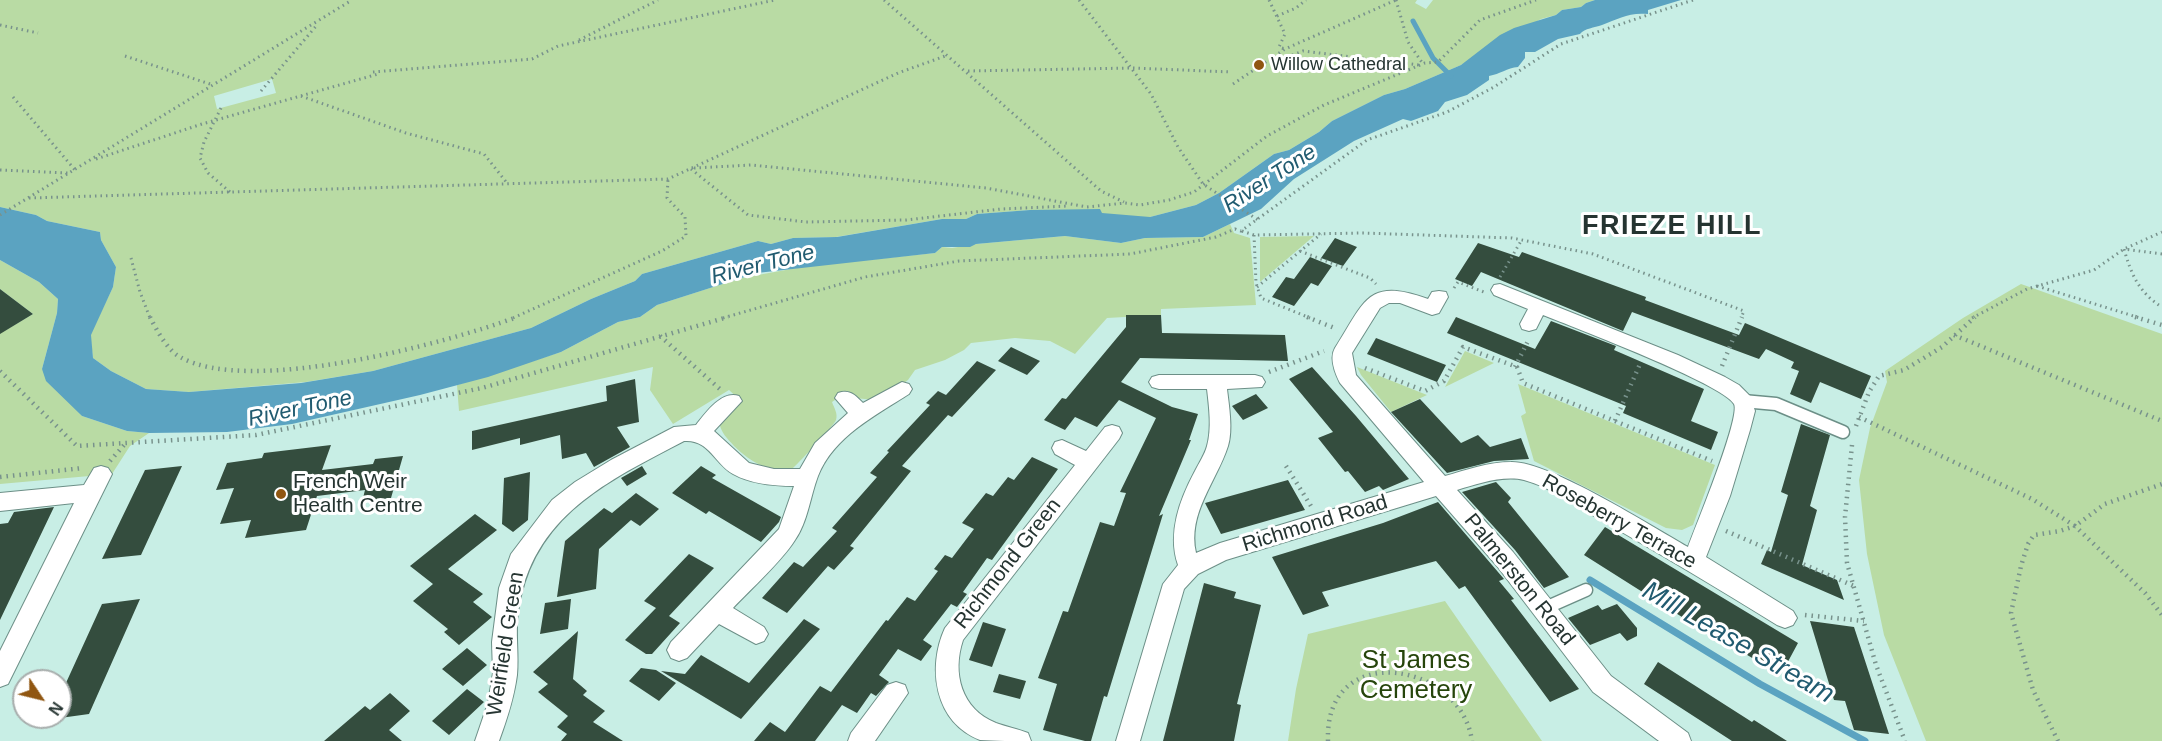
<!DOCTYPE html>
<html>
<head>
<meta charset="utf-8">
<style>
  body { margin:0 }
  #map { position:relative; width:2162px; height:741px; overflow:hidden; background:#c8eee5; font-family:Arial,sans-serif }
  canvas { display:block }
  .north { position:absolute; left:12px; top:669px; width:60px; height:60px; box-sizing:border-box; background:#fff; border:2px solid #a8aead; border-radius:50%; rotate:125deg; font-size:16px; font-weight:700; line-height:24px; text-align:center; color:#253431 }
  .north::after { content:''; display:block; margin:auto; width:21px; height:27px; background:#905611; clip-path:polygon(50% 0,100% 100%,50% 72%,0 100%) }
</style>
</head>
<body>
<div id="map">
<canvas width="2162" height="741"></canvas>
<div class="north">N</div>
</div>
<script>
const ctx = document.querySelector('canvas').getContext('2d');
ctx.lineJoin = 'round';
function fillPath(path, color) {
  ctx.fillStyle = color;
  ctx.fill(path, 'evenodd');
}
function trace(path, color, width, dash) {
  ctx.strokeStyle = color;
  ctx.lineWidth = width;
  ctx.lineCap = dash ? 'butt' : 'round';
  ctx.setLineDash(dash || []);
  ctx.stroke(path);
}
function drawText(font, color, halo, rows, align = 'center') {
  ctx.font = font + ' Arial,sans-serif';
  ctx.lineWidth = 6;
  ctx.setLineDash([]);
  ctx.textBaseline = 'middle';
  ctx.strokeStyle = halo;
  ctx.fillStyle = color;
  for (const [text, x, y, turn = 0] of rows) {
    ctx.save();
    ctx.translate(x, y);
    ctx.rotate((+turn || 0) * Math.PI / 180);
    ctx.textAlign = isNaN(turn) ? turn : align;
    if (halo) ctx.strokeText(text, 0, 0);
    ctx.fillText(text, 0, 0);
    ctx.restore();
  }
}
fillPath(new Path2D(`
  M0 0H1417L1415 3 1426 9 1433 0H1595L1586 3 1581 7 1562 10 1556 15 1541 19 1461 65 1405 89 1384 95 1332 121 1319 132 1289 150 1274 154 1219 193 1196 205 1150 217H1136L1030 210 977 214 966 219H942L836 237 793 238 771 244 758 241 642 274 635 281 591 299 531 328 373 371 306 382 189 392 146 389 111 371 93 358 90 335 113 287 116 267 101 240 100 232 47 221 36 215 0 207ZM272 79 276 93 217 109 214 96Z
  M1230 224 1234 233 1250 238 1256 305 1161 309V315L1107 318 1075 354 1050 341 1015 338 971 343 964 350 945 360 915 370 908 380 900 386 897 384 874 400 855 398 848 391 832 402C834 408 838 413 836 420 835 424 796 466 791 470 764 469 753 464 734 446 727 438 721 433 719 422L741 401 729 390 673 424 650 390 653 367 459 411 457 385 561 352 618 322 640 317 657 305 741 278 808 266 935 253 942 247 952 248 976 244 1065 236 1121 243 1145 238 1203 237Z
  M1314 236 1260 282V237Z
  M0 260 39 282 58 299 57 313 42 369 82 416 127 431 149 433 130 446 112 474 0 484V326L6 330 33 314 0 289Z
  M2021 284 2162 334V741H1926L1884 635 1867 554 1859 480 1870 428 1887 382 1885 371 1963 318Z
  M1465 351 1494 363 1445 387Z
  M1357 367 1427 395 1391 412 1361 375Z
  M1518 384 1715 465 1693 525 1682 530 1666 528 1534 461 1521 416 1526 413Z
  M1445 601 1542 741H1288L1296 689 1308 634Z`), '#b9dba4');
fillPath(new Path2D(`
  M1595 0H1681L1648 10V14C1629 12 1618 19 1602 25 1594 28 1585 28 1580 34L1558 39 1535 52H1525V58L1518 67C1507 68 1500 74 1489 76V80L1467 95 1445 102 1438 111 1411 121 1403 119 1354 141 1294 179 1261 209 1203 237 1145 238 1121 243 1065 236 976 244 970 247H942L935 253 757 273 657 305 640 317 618 322 561 352 488 377 420 395 292 424 227 432 149 433 127 431 82 416 46 381 42 369 57 313 58 299 39 282 0 260V207L36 215 47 221 100 232 101 240 116 267 113 287 91 335 93 358 111 371 146 389 189 392 301 383 373 371 531 328 591 299 635 281 642 274 758 241 771 244 793 238 837 237 942 219H966L977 214 1030 210 1100 209 1102 213 1150 217 1196 205 1219 193 1274 154 1289 150 1319 132 1332 121 1384 95 1405 89 1461 65 1500 35 1514 28 1556 15 1562 10 1581 7 1586 3Z`), '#5ba3c1');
trace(new Path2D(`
  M1413 21 1433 58 1451 76`), '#5ba3c1', 5);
trace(new Path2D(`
  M1590 580 1760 684 1865 741`), '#5ba3c1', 7);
fillPath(new Path2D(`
  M1335 238 1357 247 1343 266 1321 258Z
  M1478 243 1519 257 1522 252 1646 297 1645 300 1739 335 1745 323 1871 376 1861 399 1820 382 1811 403 1790 394 1799 371 1791 368 1794 362 1766 349 1759 359 1632 312 1623 331 1481 272 1472 286 1455 279Z
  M1310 257 1332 266 1318 286 1311 283 1294 306 1272 297 1286 277 1294 279Z
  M0 289 33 314 0 334Z
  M1126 315H1161L1162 333 1285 335 1288 361 1140 358 1121 382 1172 407 1198 414 1189 440H1191L1159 516 1163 514 1107 697 1104 696 1091 741H1085L1043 730 1057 684 1038 678 1063 611 1068 612 1100 522 1114 526 1126 493 1120 492 1156 418 1119 400 1097 427 1075 417 1065 430 1044 420 1062 398 1066 399 1126 327Z
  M1456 317 1535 349 1551 321 1616 346 1614 350 1704 389 1691 421 1718 432 1711 450 1623 413 1626 406 1447 333Z
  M1376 338 1446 365 1437 382 1367 354Z
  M1011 347 1040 361 1027 375 998 361Z
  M977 361 996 370 952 417 948 415 902 466 911 471 850 546 854 548 834 570 828 566 787 613 762 598 794 562 803 567 837 531 832 528 877 477 870 473 889 452 887 451 930 405 926 403 938 391 946 395Z
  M1312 367 1356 416 1409 479 1383 490 1379 486 1365 492 1348 471 1345 472 1318 438 1333 432 1289 379Z
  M635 379 639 422 617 427 630 447 594 467 586 453 562 459 560 435 520 445V438L472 450V431L607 401 606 386Z
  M1256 394 1268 408 1243 420 1232 406Z
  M1420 399 1461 443 1478 435 1490 447 1521 438 1529 459 1494 461 1447 473 1391 412Z
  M1801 424 1830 435 1810 506 1817 510 1802 565 1837 580 1844 600 1761 564 1767 550 1771 552 1788 495 1781 492Z
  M331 445 322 470 373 464 375 459 403 456 391 498 362 502 365 490 317 496 306 530 245 538 251 520 220 524 234 488 216 490 227 463 262 458 264 453Z
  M1032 457 1058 469 992 560 987 558 963 592 967 594 957 607 951 604 923 640 932 646 921 661 898 649 879 675 889 682 876 696 871 693 857 713 842 705 815 741H754L770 722 785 732 820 686 831 692 886 620 888 621 907 597 915 601 938 571 934 569 945 555 952 558 974 529 962 523 986 493 993 496 1008 477 1014 480Z
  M182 466 141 555 102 559 145 470Z
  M642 466 647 474 627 486 621 478Z
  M701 466 716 475 712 478 781 517 779 522 761 542 709 511 706 514 672 493Z
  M530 472 528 520 513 532 502 524 504 478Z
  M1288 480 1305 510 1221 534 1205 503Z
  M1496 482 1511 498 1508 502 1569 577 1544 588 1515 550 1462 492Z
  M636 493 659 509 640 526 631 520 599 549 596 589 557 597 565 541 604 508 612 513Z
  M1438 502 1504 579 1499 581 1514 599 1511 600 1579 689 1550 702 1465 586 1459 589 1436 561 1322 592 1329 606 1303 615 1272 557 1383 523Z
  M54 507 21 576 0 620V524L8 523 14 512Z
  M475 514 497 530 448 569 483 594 473 602 492 617 459 645 444 632 448 629 413 601 433 584 410 566Z
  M1605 527 1798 643 1784 669 1774 663 1771 669 1686 619 1690 613 1682 617 1584 555Z
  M689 554 714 568 669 616 680 623 652 654H646L625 640 656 608 644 601Z
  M1204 583 1236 592 1234 598 1261 605 1237 704 1241 705 1234 741H1163Z
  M140 599 89 714 60 718V696L102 604Z
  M571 599 568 629 540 634 545 603Z
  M1617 604 1637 628V636L1627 641 1620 633 1590 645 1568 618 1598 605 1602 610Z
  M804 619 820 629 741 719 661 671 685 674 701 655 749 683Z
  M1810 621 1854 627 1889 734 1854 730 1845 701 1834 700Z
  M983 622 1006 629 992 667 969 660Z
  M578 631 573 679 587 691 583 695 605 711 593 722 623 741H561L567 734 557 727 568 716 538 692 548 684 533 672Z
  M467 648 487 665 463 686 442 669Z
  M1658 662 1752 722 1754 720 1787 741H1732L1644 684Z
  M641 668 656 670 676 683 659 701 629 681Z
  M999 674 1026 681 1020 699 993 692Z
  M467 689 484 702 449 735 432 721Z
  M390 693 410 711 389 730 402 741H324L365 706 370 710Z`), '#344d3e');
const lane = new Path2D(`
  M1743 401 1776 404 1843 432
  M1543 609 1586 590`);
const street = new Path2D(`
  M1500 284 1678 355 1725 377 1739 385 1750 396 1755 411 1750 430 1730 496 1706 557 1793 611 1797 618 1793 625 1785 628 1777 625C1719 589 1660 554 1601 520 1576 506 1551 487 1524 480 1503 475 1477 484 1457 490L1513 552 1611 676 1688 733 1691 741H1659L1593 692 1497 566 1436 496 1226 560 1198 574 1184 589 1140 741H1116L1163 584 1178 565C1167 533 1180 499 1195 471 1199 463 1205 454 1207 446 1212 429 1209 406 1207 389H1159L1152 387 1149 382 1152 377 1159 375H1255L1262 377 1265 382 1262 387 1227 389C1229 406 1233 430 1228 446 1217 481 1187 513 1196 553L1220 543 1424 482 1340 383C1335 373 1329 358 1335 348 1365 301 1367 277 1428 299L1432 292 1439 291 1446 292 1448 297 1439 313 1432 315 1400 303H1389L1380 308 1352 353 1356 375 1445 476C1466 470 1489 462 1511 462 1549 461 1651 526 1688 547 1695 528 1741 417 1734 404 1723 384 1573 327 1543 315L1536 329 1529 331 1522 329 1520 324 1528 309 1494 295 1491 290 1494 285Z
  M902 382 909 384 912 389 909 394C876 415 833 437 818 476 810 497 808 521 795 540 782 561 751 589 733 608L764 627 768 634 764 641 756 644 719 624 687 658 679 661 671 658 667 650 671 642 779 529 794 486C773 486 751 484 733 474 714 463 709 439 684 441 608 481 531 516 518 612 515 633 519 654 517 675 514 698 507 719 499 741H475L488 703 493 673 492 642 499 588 511 554 552 500 575 482 611 460 674 427 696 425C706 412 722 390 739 396L742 401 714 431 749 463 774 469H800L815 443 848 413 835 398 838 393C850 389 855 395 863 403Z
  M1112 425 1119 427 1122 433 1119 439 963 640C952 673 961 709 996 723 1007 727 1018 729 1028 733L1031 741C1016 741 994 741 980 740 934 722 927 667 945 628L1075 465 1055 454 1052 448 1055 442 1062 440 1086 451 1105 427Z
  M101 466 108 468 112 474 8 684 0 687V651L74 503 0 511V493L84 485 94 468Z
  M896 682 905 685 908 693 875 741H848L851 733 887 685Z`);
trace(lane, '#6c8f87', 15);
trace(street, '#6c8f87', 2);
trace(new Path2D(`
  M884 0 1101 191 1124 202
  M1079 0 1151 94 1178 147 1203 184 1258 220
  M1269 0 1285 34 1279 47 1285 49
  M1396 0 1408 42 1423 64
  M1277 16 1296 8 1306 0
  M0 25 38 33
  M579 40 658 0
  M125 56 213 85
  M1287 57 1303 51 1419 65
  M968 71 1133 68 1231 72
  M373 72 532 59 558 46 775 0
  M1233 84 1285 49 1396 0
  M261 91 317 25
  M301 96 406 133 484 154 507 183
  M13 97 75 170
  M221 108 204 142 200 158 208 173 230 192
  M96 159 202 124 378 74
  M694 168 751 165 986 188 1087 207 1125 203 1140 205 1169 200 1194 192 1267 136 1324 105 1425 63 1438 62 1480 20 1536 0
  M691 169 748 215 806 222 906 220 1001 209 1068 206
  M0 170 68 173
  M29 198 668 179 898 73 948 55
  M0 215 352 0
  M1242 231 1254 235 1363 233 1512 238 1593 254 1744 311 1741 318
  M1254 235 1256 283 1261 298 1310 318
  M1300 251 1370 278 1376 284
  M2162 254 2124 249C2131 274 2139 293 2162 307
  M131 258 140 292 150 318
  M1500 277 1521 241
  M2037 286 2140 318
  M1257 287 1321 234
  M1454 288 1458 282 1484 292
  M513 318 662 251 686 236 685 217 667 198 668 179
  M723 318 865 277 959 261 1130 254 1216 237 1235 229 1241 231 1367 140 1447 112 1494 87 1561 44 1693 0
  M1972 318 2027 289 2094 270 2124 249 2162 232`), '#78928c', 3, [1.5, 4]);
trace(new Path2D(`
  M150 317C156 329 167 350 180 357 249 396 444 344 517 317
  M1307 317 1337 329
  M2135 317 2162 325
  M1954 335 2162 421
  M660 336 721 390
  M1722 366 1742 317
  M1515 367 1529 339
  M1365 368 1425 391 1444 381 1463 347 1517 367 1523 383 1615 421 1640 364
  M0 371 77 446 256 435 482 388 728 317
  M1269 372 1324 351
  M1859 417 2032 499 2075 526 2105 504 2162 484
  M1615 421 1712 461
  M1856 426 1869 392 1879 376 1904 370 1942 347 1975 317
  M1852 445 1845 517 1847 563 1876 665 1905 741
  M110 461 125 444
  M1286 466 1311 506
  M0 477 83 468
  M1726 531 1854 586
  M1805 615 1864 621
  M1328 741C1324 639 1461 661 1472 741
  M2058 741 2033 690 2011 613 2021 566 2028 544 2034 535 2060 531 2075 526 2145 593 2162 615`), '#78928c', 4.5, [1.5, 5]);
trace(lane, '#fff', 12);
fillPath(street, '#fff');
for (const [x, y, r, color] of [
  [1259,65,6,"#905611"],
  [281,494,6,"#905611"]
]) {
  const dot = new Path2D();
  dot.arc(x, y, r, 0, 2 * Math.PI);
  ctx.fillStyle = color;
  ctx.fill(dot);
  trace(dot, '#fff', 2);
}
drawText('18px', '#253431', '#fff', [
  ["Willow Cathedral",1271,65]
], 'left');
drawText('21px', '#253431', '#fff', [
  ["French Weir",293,482],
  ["Health Centre",293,506]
], 'left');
drawText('21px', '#253431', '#fff', [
  ["Roseberry Terrace",1619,522,29],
  ["Richmond Road",1315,524,-17],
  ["Richmond Green",1008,564,-52],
  ["Palmerston Road",1519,580,51],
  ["Weirfield Green",506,644,-81]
]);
drawText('italic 22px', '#215b70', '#fff', [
  ["River Tone",1270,179,-33],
  ["River Tone",763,265,-14],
  ["River Tone",300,409,-12]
]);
drawText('26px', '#26450b', '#fff', [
  ["St James",1416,661],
  ["Cemetery",1416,691]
]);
ctx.letterSpacing = '1.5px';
drawText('bold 27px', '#253431', '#fff', [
  ["FRIEZE HILL",1672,227]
]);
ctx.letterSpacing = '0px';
drawText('italic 27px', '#215b70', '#fff', [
  ["Mill Lease Stream",1738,643,30]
]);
</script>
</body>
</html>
